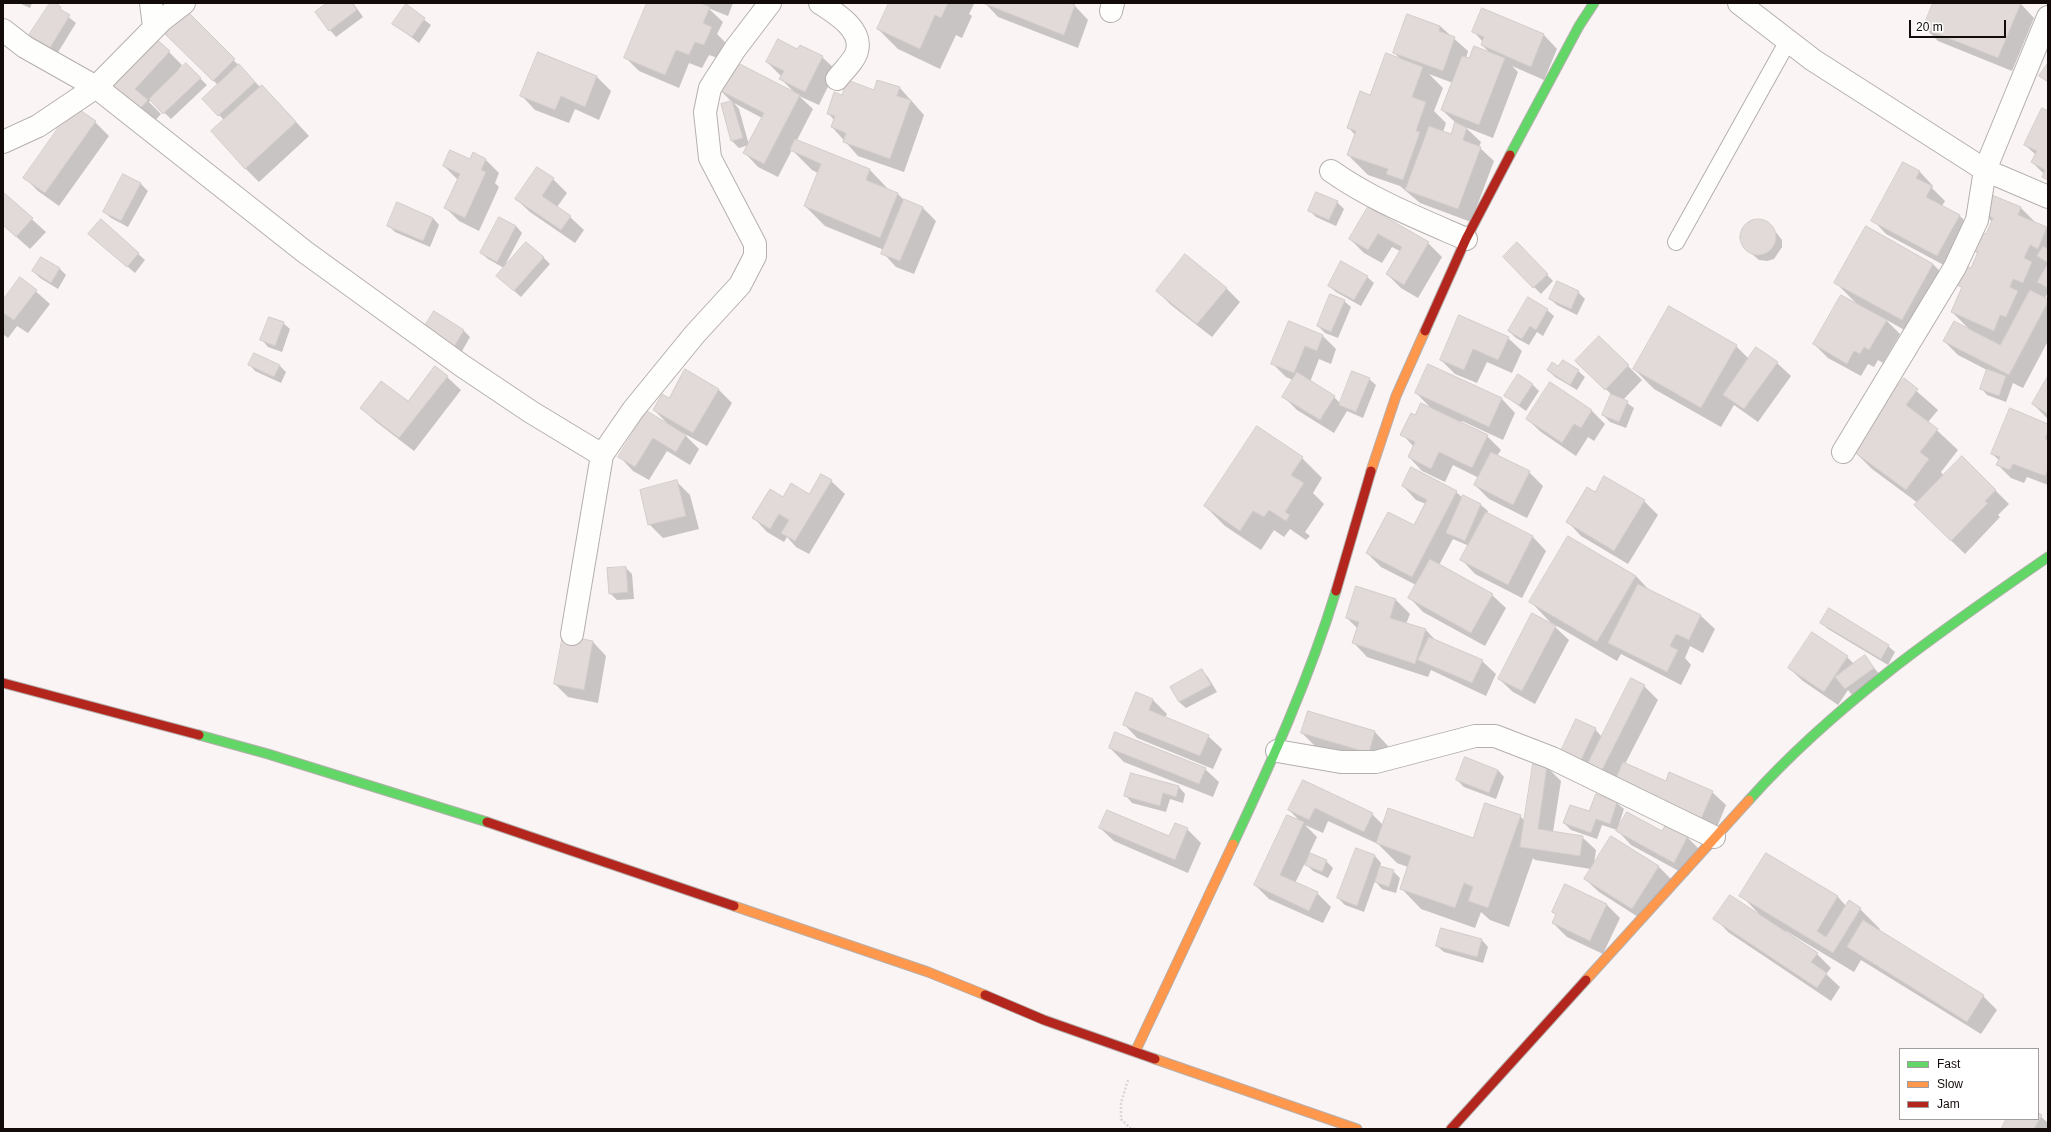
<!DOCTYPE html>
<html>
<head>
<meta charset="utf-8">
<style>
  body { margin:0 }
  #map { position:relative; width:2051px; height:1132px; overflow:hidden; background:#faf5f4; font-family:Helvetica,sans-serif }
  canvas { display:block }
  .frame { position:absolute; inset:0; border:4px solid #130b09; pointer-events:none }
  .legend { position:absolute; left:1899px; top:1048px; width:140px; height:72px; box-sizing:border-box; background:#fff; border:1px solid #a19d9d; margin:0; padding:5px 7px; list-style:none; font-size:12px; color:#130b09 }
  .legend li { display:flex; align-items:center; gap:8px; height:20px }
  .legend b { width:20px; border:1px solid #a19d9d }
  .scale { position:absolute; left:1909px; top:20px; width:97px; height:18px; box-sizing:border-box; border:2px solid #130b09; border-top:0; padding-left:5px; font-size:12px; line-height:14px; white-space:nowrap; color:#130b09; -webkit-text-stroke:3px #fff; paint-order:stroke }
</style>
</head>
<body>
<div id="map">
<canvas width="2051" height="1132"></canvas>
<div class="frame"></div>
<ul class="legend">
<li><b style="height:5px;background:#63d668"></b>Fast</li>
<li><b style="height:5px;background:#ff974d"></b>Slow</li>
<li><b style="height:5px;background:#b3261e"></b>Jam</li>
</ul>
<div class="scale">20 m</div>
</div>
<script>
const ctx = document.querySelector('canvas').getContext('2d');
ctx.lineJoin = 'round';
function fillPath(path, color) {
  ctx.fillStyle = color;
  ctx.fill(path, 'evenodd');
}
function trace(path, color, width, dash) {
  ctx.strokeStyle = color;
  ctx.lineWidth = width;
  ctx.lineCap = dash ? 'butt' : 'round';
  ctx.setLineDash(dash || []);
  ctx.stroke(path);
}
fillPath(new Path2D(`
  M19 3H32L30 8Z
  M51 3 76 23 57 54 37 42 31 35Z
  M329 3H353L363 17 336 37 330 30Z
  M648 3H733L728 16 708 8 723 22 717 34 725 42 718 58 709 55 702 68 689 63 679 88 639 71 625 57Z
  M890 3H973L974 4 969 14 972 16 962 38 956 35 940 69 898 49 878 29Z
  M985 3H1067L1075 6 1088 20 1078 48 998 17Z
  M1934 3 2021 4 2034 18 2012 71 1938 41 1924 27Z
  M406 6 431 25 419 43 394 24Z
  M1483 9 1544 35 1557 49 1544 80 1512 66 1518 72 1493 138 1465 127 1481 142 1479 147 1494 161 1471 222 1420 203 1400 186 1368 175 1348 155 1355 135 1348 127 1402 60 1394 53 1408 15 1440 26 1468 51 1466 58 1470 59 1490 53 1482 45 1483 42 1474 32ZM1429 74 1453 83 1442 110 1456 123 1451 135 1443 132 1446 123 1434 111 1443 88Z
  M185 11 260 87 262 86 276 100 309 136 259 182 245 168 224 120 203 99 218 85 164 32Z
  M798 50 822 57 836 70 819 105 799 96 813 109 797 140 870 170 890 191 898 194 904 200 922 207 936 221 914 274 896 267 883 253 884 250 825 226 805 206 818 173 812 170 792 150 778 177 758 167 745 153 762 118 734 103 739 109 749 145 739 148 732 141 722 104 732 102 720 90 794 92 781 79 782 77 767 62Z
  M169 52 182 65 178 70 179 71 186 65 207 85 171 119 151 100 149 102 161 114 152 124 124 100Z
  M539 53 597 77 611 91 599 120 575 109 569 123 535 110 522 96Z
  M900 88 924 115 904 172 858 156 832 127 834 120 828 113 842 96Z
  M74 107 95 122 109 136 59 206 38 191 25 178Z
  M2048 112V181L2043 176 2044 174 2032 162 2036 155 2025 145Z
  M470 160H486L499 173 495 183 499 187 479 231 459 221 445 207 458 180 444 166Z
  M1904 164 1920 172 1933 186 1932 188 1945 201 1942 206 1959 215 1973 229 1951 269 1886 234 1873 220Z
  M537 168 553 179 567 193 557 207 570 217 584 230 575 243 530 212 516 199Z
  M124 175 141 184 148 191 128 227 111 218 104 212Z
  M3 193 46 232 30 249 3 225Z
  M1337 202 1344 209 1336 226 1316 217 1309 210Z
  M1368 208 1428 243 1442 257 1418 298 1401 288 1387 274 1400 251 1392 247 1382 263 1364 253 1350 239Z
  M2021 208 2037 224 2048 230V292L2045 298 2048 300V341L2023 388 2013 383 2006 402 1987 395 1981 388 1987 370 1958 355 1944 341 1971 331 1952 312 1962 288 1958 285 1971 269 1978 254 1973 249 1987 235 1992 222 1985 214Z
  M433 218 439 225 430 247 395 232 388 225Z
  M101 221 145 260 135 273 89 234Z
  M1757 221 1764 222 1771 226 1782 240V247L1774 259 1767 261 1759 260 1746 249 1742 242 1741 235 1750 222Z
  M516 226 522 233 504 267 543 257 550 264 521 297 504 282V268L488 259 481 253Z
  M1866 227 1933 264 1953 285 1922 340 1885 319 1900 334 1883 363 1878 360 1874 367 1868 364 1861 376 1828 358 1814 344 1857 304 1835 282Z
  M1517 244 1553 281 1541 294 1504 257Z
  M42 258 60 269 66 275 58 289 40 278 33 271Z
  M1367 277 1374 283 1361 306 1336 292 1329 286Z
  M21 278 50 304 28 333 17 326 8 338 3 334V301Z
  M1226 288 1240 302 1212 337 1171 305 1157 291Z
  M1578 292 1585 299 1577 315 1557 305 1550 299Z
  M1344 301 1351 307 1338 338 1325 333 1318 326Z
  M1547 310 1554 316 1543 336 1537 332 1529 345 1516 338 1509 331Z
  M1460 317 1508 338 1522 351 1512 373 1487 362 1477 383 1455 374 1441 360Z
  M283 323 290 329 282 352 268 347 262 340Z
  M463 330 470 337 461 353 431 335Z
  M1323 336 1336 349 1331 364 1319 359 1310 382 1334 397 1340 403 1369 379 1376 385 1363 418 1347 411 1334 433 1297 410 1283 396 1293 380 1286 377 1272 363Z
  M1599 337 1642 380 1623 400 1634 408 1626 428 1610 422 1603 415 1612 395 1590 374Z
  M1736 346 1749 359 1777 363 1791 376 1758 422 1734 405 1721 427 1654 389 1634 369Z
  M249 364 280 366 286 372 281 383 255 371Z
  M1429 365 1502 399 1515 413 1503 440 1462 421 1461 423 1487 436 1501 450 1497 456 1529 472 1543 486 1527 518 1489 499 1475 485 1479 478 1453 465 1445 482 1422 471 1409 457 1414 447 1402 434 1415 417 1432 409 1416 393Z
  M1558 367 1578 371 1585 377 1577 390 1555 377 1548 370Z
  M447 377 461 390 414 451 375 421 361 408 408 403Z
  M2048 378V419L2033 404Z
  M1904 380 1938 410 1928 422 1958 450 1941 472 1944 476 1962 457 2009 504 1998 515 2000 517 1965 554 1929 519 1918 503 1872 469 1852 449Z
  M1550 383 1592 411 1605 424 1594 441 1588 437 1576 456 1541 432 1527 419Z
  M1532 384 1539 391 1526 411 1505 396Z
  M718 389 732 403 707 446 683 433 699 449 690 465 667 451 649 480 633 471 620 457 669 425 654 410 669 399Z
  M2048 425V485L2027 477 2024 483 2011 478 1998 465 1999 460 1992 454Z
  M1302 458 1322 478 1313 493 1324 504 1305 532 1310 536 1306 540 1290 529 1284 537 1274 530 1261 550 1225 526 1205 506Z
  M831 481 845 494 809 554 796 547 787 537 784 542 767 532 754 518 783 498 810 495Z
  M677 482 690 495 699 529 663 538 649 524Z
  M1403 486 1456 492 1463 498V497L1481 505 1488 511 1487 513 1533 537 1546 551 1522 598 1475 574 1462 560 1469 546 1453 539 1439 565 1492 595 1506 608 1485 646 1423 612 1410 598 1416 585 1381 567 1367 553 1414 527 1426 504 1416 500Z
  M1595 494 1644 501 1658 515 1628 564 1581 536 1568 522Z
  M626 568 632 574 634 599 617 600 610 593Z
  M1636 576 1650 591 1701 616 1715 629 1703 653 1690 646 1685 658 1691 665 1681 685 1621 654 1617 661 1550 622 1530 601Z
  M1357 588 1396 600 1410 614 1406 624 1426 630 1437 642 1482 661 1496 674 1486 696 1431 670 1428 677 1367 657 1354 643 1358 629 1347 618Z
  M1822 623 1888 646 1895 652 1888 665 1828 629Z
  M1555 627 1569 640 1535 704 1513 692 1499 679Z
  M593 642 606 656 598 703 568 697 555 684Z
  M1847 657 1854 664 1865 657 1880 675 1852 695 1848 690 1838 705 1803 681 1789 668Z
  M1201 670 1208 677 1217 692 1186 708 1179 702Z
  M1644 686 1658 700 1625 764 1666 782 1712 792 1726 805 1715 832 1603 777 1589 763 1588 766 1569 758 1595 729 1602 737Z
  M1136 694 1153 700 1167 714 1165 718 1208 736 1222 749 1213 769 1137 738 1124 724Z
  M1308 712 1375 732 1388 746 1383 766 1316 747 1302 733Z
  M1110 748 1205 769 1219 782 1213 797 1124 762Z
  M1547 767 1561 781 1553 832 1582 837 1596 850 1594 864 1658 866 1672 880 1646 922 1599 892 1585 879 1591 869 1535 860 1533 858 1509 927 1490 920 1481 912 1475 928 1421 909 1401 888 1408 867 1397 863 1378 844 1328 821 1323 833 1305 825 1317 837 1309 854 1326 861 1333 868 1328 878 1313 871 1305 863 1295 883 1317 893 1331 907 1323 923 1269 899 1255 885 1301 822 1289 810 1304 781 1372 814 1383 825 1474 839 1520 816 1525 821Z
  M1498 770 1504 777 1496 799 1464 787 1457 780Z
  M1179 787 1185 794 1183 803 1170 799 1166 812 1132 803 1126 796Z
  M1596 796 1617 803 1624 809 1617 830 1602 825 1597 839 1571 830 1564 823 1590 813Z
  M1100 828 1170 838 1187 829 1201 843 1188 873 1114 841Z
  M1618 831 1662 833 1687 837 1701 851 1688 876 1631 845Z
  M1357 850 1375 856 1381 863 1380 867 1393 871 1400 878 1396 893 1382 889 1375 881 1364 912 1345 905 1338 898Z
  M1766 854 1838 897 1846 906 1860 909 1880 929 1879 931 1983 996 1997 1010 1981 1034 1861 960 1854 972 1786 931 1785 932 1817 954 1831 968 1826 974 1840 987 1831 1001 1728 932 1715 918 1759 914 1741 895Z
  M1607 905 1620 918 1603 954 1567 937 1553 923 1557 916 1553 912Z
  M1482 940 1488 947 1483 963 1444 952 1437 946Z
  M2038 1114 2048 1123V1129H2002L2007 1119H2038Z`), '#0003');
const building = new Path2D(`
  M50 3H55L61 7 60 9 70 15 50 48 29 35Z
  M327 3H352L357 10 329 31 315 12Z
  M647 3H700L710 7 703 23 712 27 704 45 695 42 689 55 676 50 665 75 624 58Z
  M889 3H948L941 18 935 15 920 49 877 29Z
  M983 3H1069L1075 5 1064 35Z
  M1933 3H2021L1998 58 1923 28Z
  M406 4 425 18 412 37 392 24Z
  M1482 8 1544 34 1531 67 1481 45 1484 37 1472 32Z
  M185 9 235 59 213 81 163 32Z
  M1407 14 1440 26 1439 31 1455 37 1443 71 1393 53Z
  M154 37 170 51 135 89 148 100 138 111 109 86Z
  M778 39 797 49 800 45 823 56 805 92 779 79 784 71 766 62Z
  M1474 46 1505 58 1479 125 1441 110 1462 56 1469 58Z
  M538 52 597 76 585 107 561 96 555 110 520 96Z
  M1386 53 1423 67 1412 97 1426 102 1416 131 1420 132 1403 180 1386 174 1388 169 1347 155 1356 131 1347 128 1360 91 1370 95Z
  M734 61 800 95 764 164 743 153 764 113 719 90Z
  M186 63 201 78 163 114 149 99Z
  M2048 63V82L2039 76Z
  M239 64 255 82 218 116 202 99Z
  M847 80 874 90 877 80 900 87 897 96 911 100 890 159 843 142 846 133 831 127 835 116 827 114 834 92 842 95Z
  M262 85 296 122 245 169 211 131Z
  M732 101 743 138 731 141 721 104Z
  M74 106 96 121 45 193 23 178Z
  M2042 108 2048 111V180L2042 177 2045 170 2031 162 2037 151 2024 145Z
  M1455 122 1467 128 1463 140 1481 147 1458 209 1405 190 1429 126 1451 134Z
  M795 139 870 169 866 180 898 193 880 238 804 206 821 164 790 150Z
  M450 150 470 159 473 152 486 159 481 170 486 172 465 218 444 208 460 174 443 166Z
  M1903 162 1920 171 1916 178 1932 186 1926 197 1960 215 1937 256 1871 221Z
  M537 167 554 178 542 196 571 216 561 230 515 199Z
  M123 174 141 183 121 221 103 212Z
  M3 192 33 218 16 237 3 225Z
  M1316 192 1338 201 1329 220 1308 211Z
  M1992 195 2021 207 2018 215 2047 227 2038 249 2030 245 2024 258 2032 262 2023 283 2013 279 2010 287 2018 291 2006 317 2000 315 1994 331 1951 312 1962 287 1957 285 1965 266 1971 268 1978 252 1972 249 1980 232 1986 234 1993 218 1984 214Z
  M904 199 923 207 900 261 881 254Z
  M397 202 433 218 423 241 387 226Z
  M1368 207 1429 242 1404 285 1386 274 1402 247 1378 234 1368 250 1349 239Z
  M499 217 516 226 497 262 480 253Z
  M101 219 139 253 127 267 88 234Z
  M1740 237a18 18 0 1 1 36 0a18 18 0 1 1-36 0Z
  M1866 226 1933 264 1902 320 1834 283Z
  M526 242 544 257 514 291 496 276Z
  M1517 242 1548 274 1533 288 1503 257Z
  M2043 246 2048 249V288L2037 282 2048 263 2037 256Z
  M1185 254 1227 288 1197 324 1156 291Z
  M41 257 60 268 51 283 32 271Z
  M1341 261 1368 276 1354 300 1328 286Z
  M20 277 37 290 14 320 3 313V300Z
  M1557 281 1579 291 1571 309 1549 299Z
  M2030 290 2048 299V302L2009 375 1943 341 1954 321 2000 345Z
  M1330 294 1345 300 1331 332 1317 326Z
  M1841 295 1887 320 1869 350 1864 347 1860 354 1854 351 1847 364 1813 344Z
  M1528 297 1548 309 1536 330 1530 326 1522 339 1508 331Z
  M1669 306 1737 345 1701 408 1633 369Z
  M434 311 464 330 454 347 423 329Z
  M1459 315 1509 337 1498 360 1473 349 1464 370 1440 360Z
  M269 317 284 322 275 346 260 340Z
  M1289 321 1323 335 1317 351 1305 346 1294 373 1271 364Z
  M1599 336 1629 365 1605 390 1575 361Z
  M1756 347 1778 362 1744 409 1723 395Z
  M254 353 280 365 274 377 248 365Z
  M1563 360 1579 370 1570 385 1547 370 1552 362 1558 366Z
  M1428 364 1502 398 1489 427 1415 393Z
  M435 366 448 376 399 438 360 408 381 381 408 401Z
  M685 369 719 389 693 433 653 410 662 394 669 398Z
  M1987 369 2006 376 1999 396 1980 389Z
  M1352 371 1370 378 1356 412 1339 405Z
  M1297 372 1335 396 1320 420 1282 397Z
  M1518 374 1533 384 1519 405 1504 396Z
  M2048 376V414L2032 404Z
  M1904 378 1918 389 1906 405 1938 429 1920 452 1929 459 1906 490 1850 449Z
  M1550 382 1592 410 1581 428 1574 424 1562 443 1526 419Z
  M1611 394 1628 401 1619 422 1602 415Z
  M1421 403 1488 435 1472 468 1439 452 1431 469 1408 457 1415 442 1400 435 1411 413 1415 415Z
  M2010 408 2048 424V431L2045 439 2048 440V470L2045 476 2013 464 2010 470 1996 465 2000 457 1991 454Z
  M647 411 686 435 676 452 653 438 635 467 618 457Z
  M1257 426 1303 457 1291 475 1304 483 1285 512 1290 515 1286 521 1269 510 1264 517 1253 511 1240 531 1204 506Z
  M1491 452 1530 471 1513 505 1474 485Z
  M1962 456 1996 490 1985 501 1988 503 1951 541 1914 505Z
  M1411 467 1457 491 1412 577 1366 553 1388 512 1414 525 1427 500 1402 486Z
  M821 474 832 480 795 541 781 533 789 520 779 514 770 529 752 518 770 489 783 497 791 483 809 494Z
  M1604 476 1645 500 1614 551 1566 522 1587 487 1595 492Z
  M677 480 686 516 648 525 640 490Z
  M1463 495 1481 504 1465 541 1446 533Z
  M1486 512 1533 536 1508 585 1460 560Z
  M1568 536 1636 576 1597 642 1529 602Z
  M1430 559 1493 594 1471 633 1408 598Z
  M626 567 628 592 609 594 607 568Z
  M1638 584 1701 615 1689 640 1676 634 1670 646 1678 650 1667 672 1608 643Z
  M1356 586 1396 599 1390 618 1426 629 1415 664 1352 643 1359 622 1346 618Z
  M1829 608 1889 645 1881 659 1820 623Z
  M1532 613 1556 626 1522 691 1498 679Z
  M1812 632 1848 656 1824 692 1788 668Z
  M563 635 593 641 584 690 554 684Z
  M1429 637 1483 660 1472 683 1418 660Z
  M1865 655 1874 668 1845 689 1835 677Z
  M1202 669 1211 685 1179 702 1170 687Z
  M1631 678 1645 685 1602 770 1588 763Z
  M1136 692 1153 699 1149 710 1209 735 1200 756 1123 725Z
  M1308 711 1375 731 1369 753 1301 733Z
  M1576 719 1596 728 1581 760 1561 751Z
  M1115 732 1206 768 1199 784 1109 748Z
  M1465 757 1498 770 1489 793 1456 780Z
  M1623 762 1666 781 1669 772 1713 791 1701 819 1615 782Z
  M1533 764 1547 766 1538 829 1583 836 1580 856 1520 847Z
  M1131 773 1179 786 1176 797 1163 793 1160 806 1124 796Z
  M1303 780 1373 813 1364 832 1315 808 1309 820 1288 810Z
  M1596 794 1617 802 1610 824 1596 819 1591 833 1563 823 1570 805 1589 811Z
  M1485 803 1521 815 1488 908 1468 901 1473 887 1464 883 1455 908 1400 889 1411 856 1376 843 1388 808 1473 838Z
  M1107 810 1169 836 1175 823 1188 828 1175 860 1099 828Z
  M1627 812 1662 831 1666 824 1688 836 1674 863 1616 831Z
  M1287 815 1304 822 1280 875 1318 892 1309 911 1254 885Z
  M1611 836 1659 866 1632 909 1584 879Z
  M1356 848 1375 855 1357 906 1337 898Z
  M1310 853 1327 860 1322 872 1305 865Z
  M1766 853 1838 896 1817 931 1826 937 1849 900 1861 908 1833 953 1739 896Z
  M1380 866 1394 870 1389 887 1375 882Z
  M1565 884 1607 904 1590 941 1552 923 1556 914 1552 912Z
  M1730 895 1818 953 1811 962 1827 973 1817 988 1713 919Z
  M1863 920 1984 995 1967 1022 1847 947Z
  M1441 928 1482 939 1477 957 1436 946Z
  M2038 1113 2042 1115 2034 1129H2001L2006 1119H2038Z`);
fillPath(building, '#e1dad8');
trace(building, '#d2ccca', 1);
const lane = new Path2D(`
  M1676 242 1788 41`);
const street = new Path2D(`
  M151 3 154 27
  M820 3C835 13 863 29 857 51 855 60 843 71 837 79
  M1739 3 1813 60 1985 170 2048 197
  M1111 11 1113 3
  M3 30 25 47 96 87 305 252 461 365 531 412 602 455
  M3 142 38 126 96 87 162 20 184 3
  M1331 171C1372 200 1420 219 1466 239
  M1843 452 1955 267 1977 220 1985 170 2048 17
  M572 634 602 455 633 410 695 334 740 285 755 256V244L710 158 705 112 710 88 735 49 770 3
  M1277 751 1341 762H1376L1475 736H1495L1552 758 1714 837`);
const fast = new Path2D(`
  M1510 155 1579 26 1594 3
  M199 735 268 754 487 822
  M1749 800C1835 704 1942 630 2048 557
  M1233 844C1272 761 1309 679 1336 591`);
const slow = new Path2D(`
  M1371 471 1396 396 1425 331
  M734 906 928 972 985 995
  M1586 980 1749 800
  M1136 1050 1233 844
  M1155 1059 1357 1129`);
const jam = new Path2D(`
  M1425 331 1466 239 1510 155
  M1336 591 1371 471
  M3 683 199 735
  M487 822 734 906
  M985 995 1044 1020 1155 1059
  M1451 1129 1586 980`);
trace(lane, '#b5afad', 18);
trace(street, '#b5afad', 24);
trace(fast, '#b5afad', 11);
trace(slow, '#b5afad', 11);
trace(jam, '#b5afad', 11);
trace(new Path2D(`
  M1128 1080 1121 1103V1119L1130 1128 1135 1129`), '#d9d7d7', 2.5, [2, 2]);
trace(lane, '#fefefd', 16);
trace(street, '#fefefd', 22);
trace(fast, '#63d668', 9);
trace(slow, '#ff974d', 9);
trace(jam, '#b3261e', 9);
</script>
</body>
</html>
